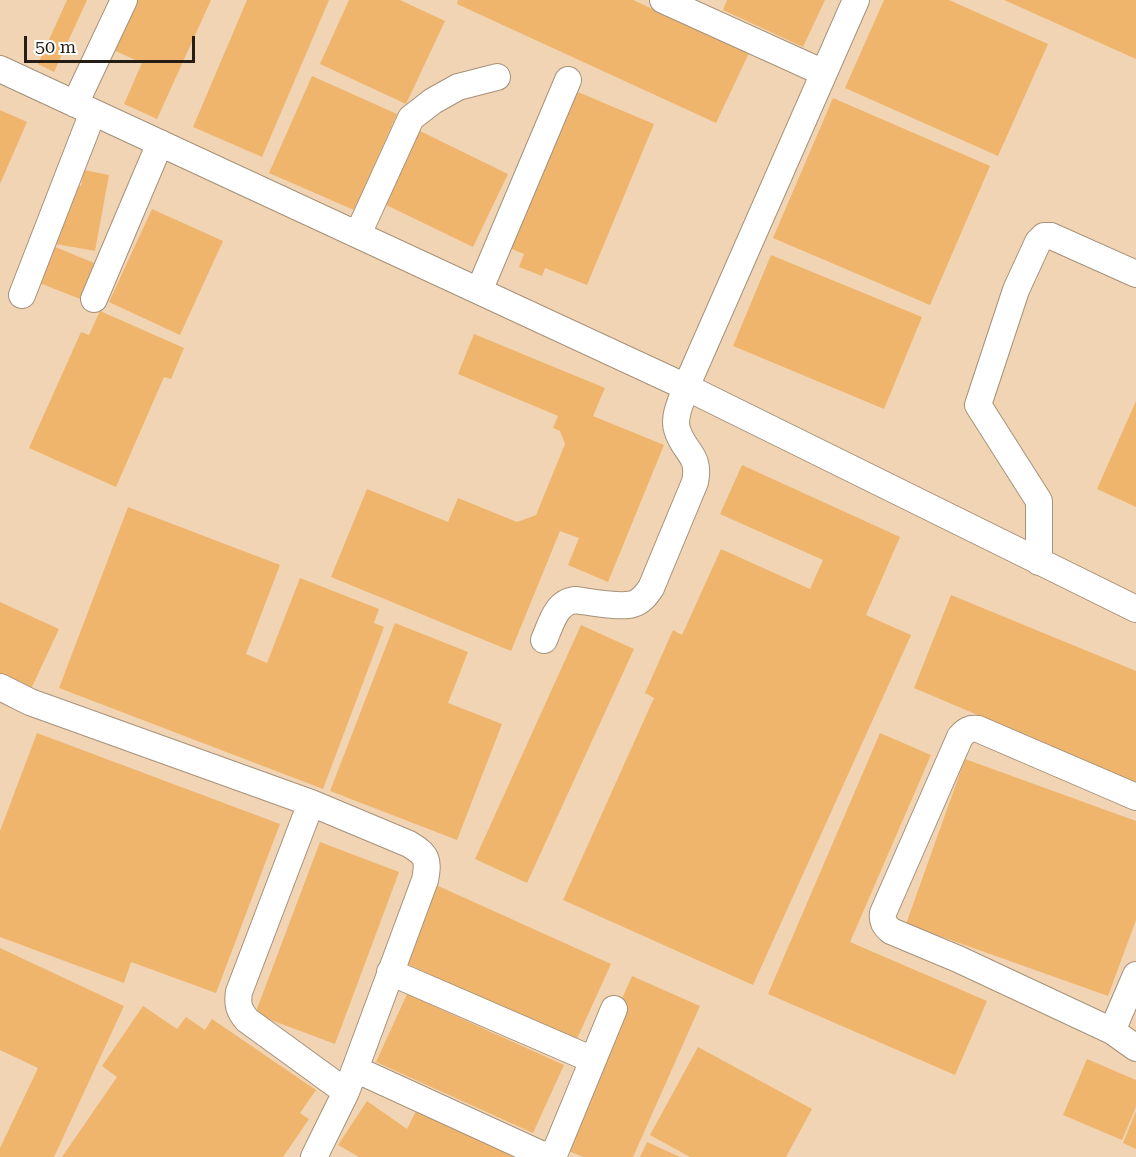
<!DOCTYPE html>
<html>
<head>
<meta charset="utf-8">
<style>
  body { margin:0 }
  #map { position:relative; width:1136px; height:1157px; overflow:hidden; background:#f5dec4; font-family:"Roboto Serif",serif }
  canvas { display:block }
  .scale { position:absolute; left:24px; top:36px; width:171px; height:27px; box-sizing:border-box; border:3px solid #261e14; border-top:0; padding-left:8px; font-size:18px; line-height:21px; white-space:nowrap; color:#261e14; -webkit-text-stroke:4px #fff; paint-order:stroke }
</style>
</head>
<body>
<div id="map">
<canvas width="1136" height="1157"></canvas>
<div class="scale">50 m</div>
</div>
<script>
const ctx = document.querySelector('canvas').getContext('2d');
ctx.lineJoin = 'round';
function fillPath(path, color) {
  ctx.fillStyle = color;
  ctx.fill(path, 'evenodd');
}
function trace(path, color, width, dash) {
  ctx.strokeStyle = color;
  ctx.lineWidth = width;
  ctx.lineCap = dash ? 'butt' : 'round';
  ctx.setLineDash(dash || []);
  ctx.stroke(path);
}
fillPath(new Path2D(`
  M0 0H1136V1157H0Z`), '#f1d4b4');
fillPath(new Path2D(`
  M67 0H87L54 72 38 64Z
  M134 0H211L157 119 124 104 142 63 111 49Z
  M247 0H329L262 157 193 127Z
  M349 0H400L445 21 406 104 320 64Z
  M458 0H633L749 53 716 123 457 4Z
  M727 0H825L803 47 723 10Z
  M884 0H949L1048 44 998 156 845 88Z
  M1004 0H1136V59Z
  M312 76 397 114 354 210 269 173Z
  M573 90 654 124 587 285 545 268 542 276 519 267 524 254 507 247Z
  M833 98 990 166 930 305 773 238Z
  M0 110 27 122 0 184Z
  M418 130 508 174 473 247 382 203Z
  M84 170 109 175 95 251 50 243 61 183 81 186Z
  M152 209 223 241 180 335 109 302Z
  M46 243 94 263 80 299 32 280Z
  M771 255 922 317 884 409 733 346Z
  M100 311 184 348 171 379 164 377 116 487 29 448 81 332 89 335Z
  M474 334 605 388 593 416 664 445 608 582 568 565 579 538 560 531 511 651 331 577 367 489 448 522 458 498 517 522 536 515 565 444 560 431 553 428 558 416 458 374Z
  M1136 401V507L1097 489Z
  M742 465 900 537 866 615 911 635 753 985 563 900 654 698 645 693 673 630 682 635 721 549 810 589 823 560 720 514Z
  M128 507 280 565 246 654 267 663 300 578 379 609 374 623 384 627 323 789 59 688Z
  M951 595 1136 671V782L914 688Z
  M0 602 59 629 31 689 0 674Z
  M395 623 468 652 448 703 502 724 457 840 330 791Z
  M581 625 634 649 527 883 475 859Z
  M37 733 280 824 216 993 131 962 124 983 0 937V831Z
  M880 733 931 755 850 942 987 1001 955 1075 768 994Z
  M965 759 1136 821V920L1108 996 906 924Z
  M320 842 399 872 335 1044 255 1014Z
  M436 885 611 964 576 1041 401 961Z
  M0 948 124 1006 54 1157H0V1148L38 1068 0 1050Z
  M632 976 700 1006 633 1157H583L557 1146Z
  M407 994 564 1065 533 1133 376 1062Z
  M143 1006 177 1029 186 1017 205 1030 212 1019 316 1090 300 1113 309 1119 283 1157H62L117 1077 102 1066Z
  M698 1047 812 1109 786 1157H690L650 1135Z
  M1087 1059 1136 1080V1107L1122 1140 1063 1115Z
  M367 1101 407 1129 417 1109 515 1157H359L338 1145Z
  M1136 1111V1149L1123 1143Z
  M647 1142 680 1157H640Z`), '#efb56d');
const minor = new Path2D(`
  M663 0 824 73
  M0 69 686 387 1136 609
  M75 104 124 0
  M358 234 411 118 433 101 458 87 497 77
  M479 291 568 80
  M22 295 93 112
  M94 299 160 143
  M1039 562V501L978 405 1016 290 1038 242 1044 236H1051L1136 274
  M544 640C551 624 556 602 575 600 590 602 620 608 633 604 641 602 646 595 651 588L695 482C701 454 683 452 677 429 673 416 682 400 686 387L856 0
  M0 687 30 702 311 803 409 844C427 855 429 859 425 880L355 1069 346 1092 314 1157
  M1136 797 978 729C970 728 966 730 960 737L883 913C882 921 884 925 891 931L958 959 1112 1031 1136 1048
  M311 803 239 992C237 1004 239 1011 247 1020L346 1092
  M390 972 593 1060
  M1112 1031 1136 975
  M355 1069 545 1156 556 1150 614 1009`);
trace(minor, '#a69179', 28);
trace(minor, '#fff', 26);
</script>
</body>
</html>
